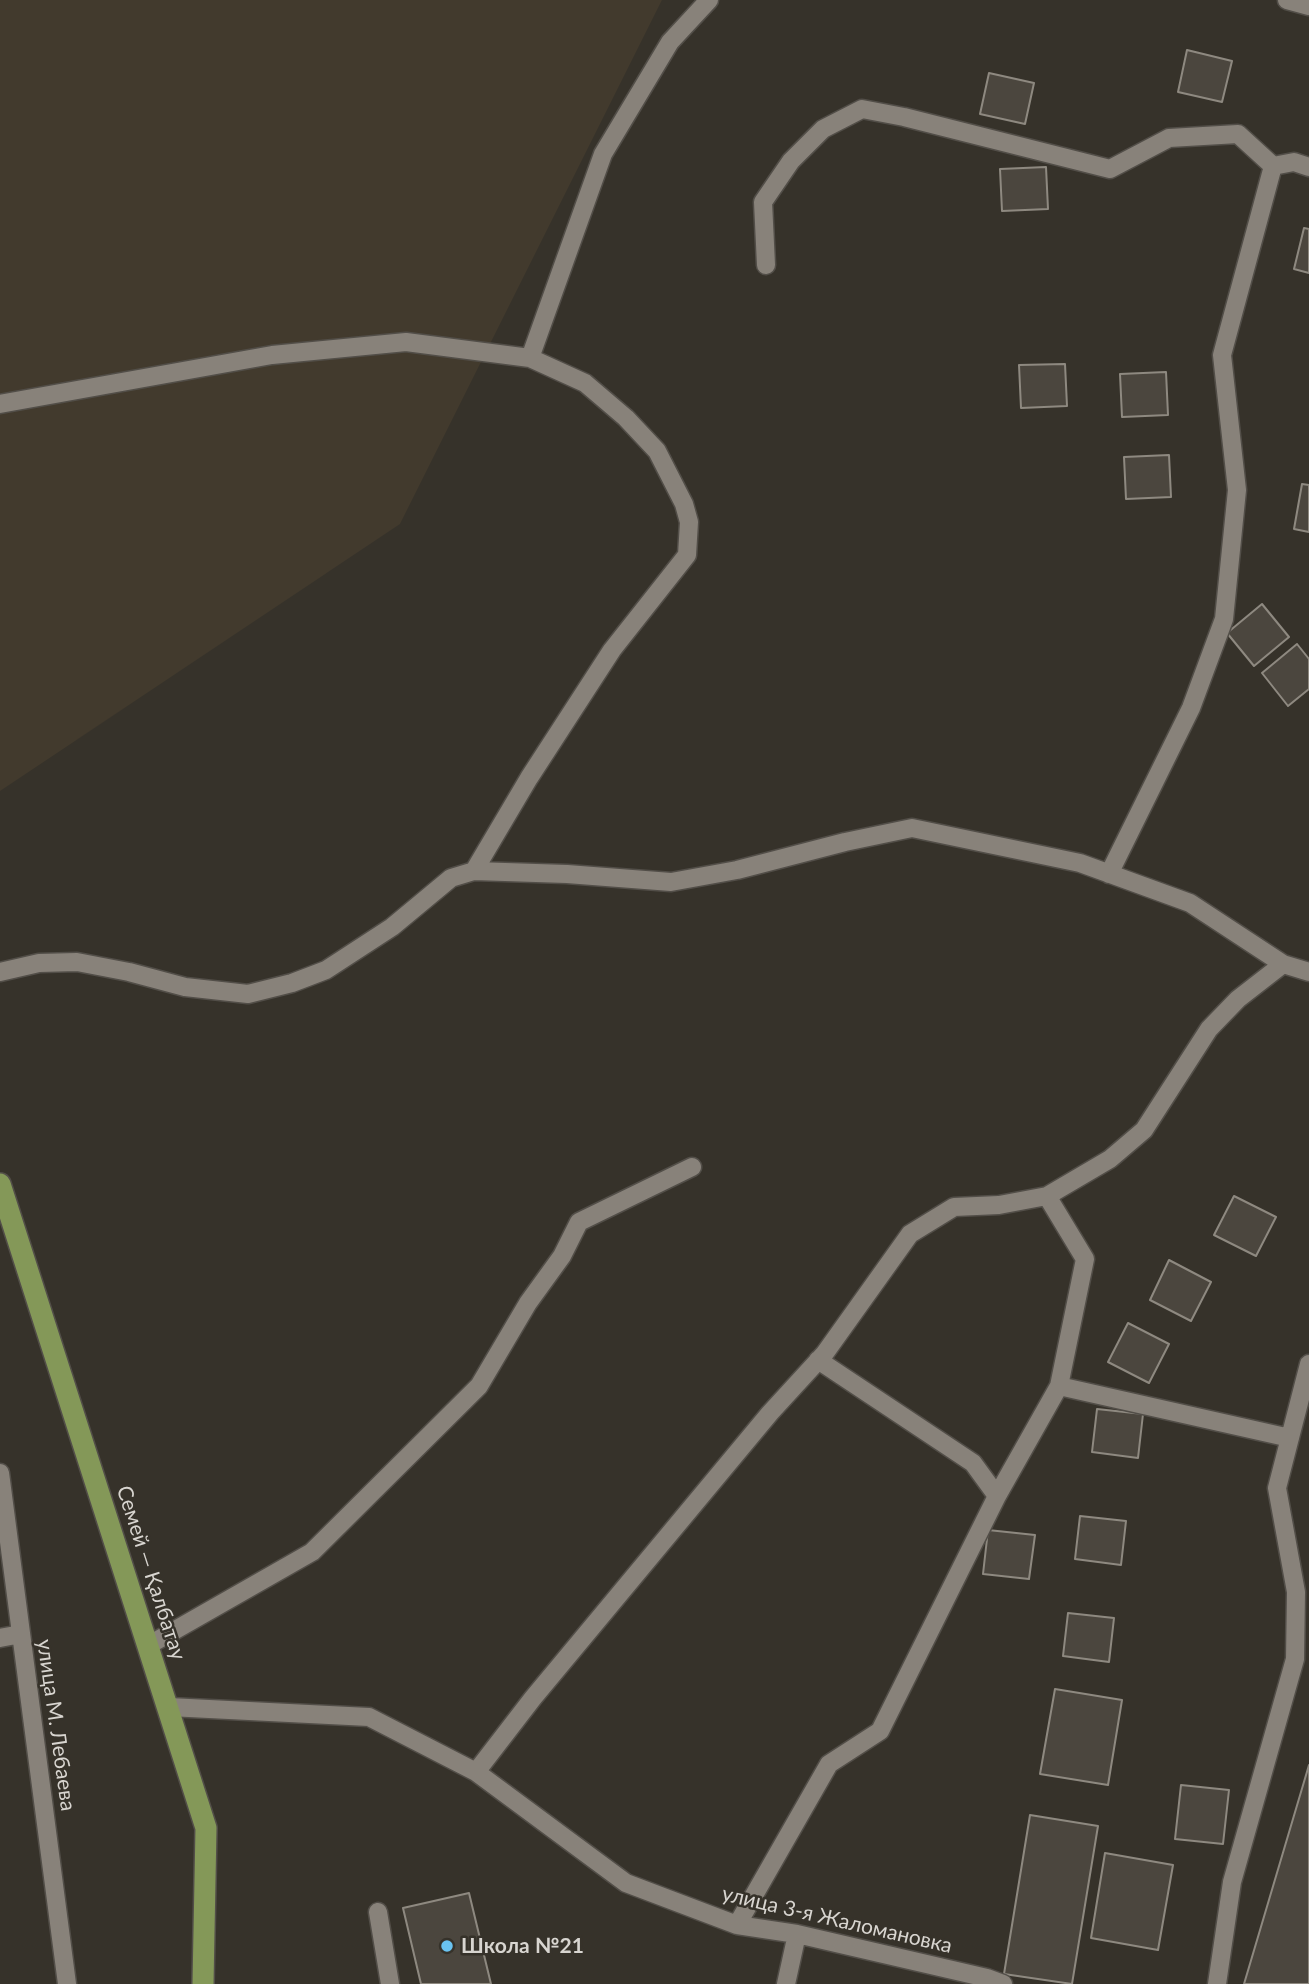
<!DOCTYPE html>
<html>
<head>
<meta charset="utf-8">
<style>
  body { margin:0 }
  canvas { display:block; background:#36322a }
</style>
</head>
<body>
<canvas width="1309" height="1984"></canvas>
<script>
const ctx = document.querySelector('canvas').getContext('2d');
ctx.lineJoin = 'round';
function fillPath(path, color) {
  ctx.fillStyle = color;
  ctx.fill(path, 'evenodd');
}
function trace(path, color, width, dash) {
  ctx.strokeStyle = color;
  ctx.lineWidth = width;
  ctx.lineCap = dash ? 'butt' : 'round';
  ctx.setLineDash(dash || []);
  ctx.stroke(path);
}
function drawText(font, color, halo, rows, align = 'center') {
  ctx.font = font + ' Lato,sans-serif';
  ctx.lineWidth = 5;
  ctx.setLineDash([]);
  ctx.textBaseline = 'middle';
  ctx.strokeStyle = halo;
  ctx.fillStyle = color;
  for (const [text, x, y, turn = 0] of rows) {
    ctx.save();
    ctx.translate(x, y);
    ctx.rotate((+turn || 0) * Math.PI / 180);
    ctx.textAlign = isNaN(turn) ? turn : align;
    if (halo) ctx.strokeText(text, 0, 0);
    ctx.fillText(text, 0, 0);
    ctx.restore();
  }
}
fillPath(new Path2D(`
  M0 0H662L400 524 0 791Z`), '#423a2d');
const building = new Path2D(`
  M1187 50 1232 61 1222 102 1178 92Z
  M989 73 1034 83 1025 124 980 114Z
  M1046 167 1048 209 1002 211 1000 169Z
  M1304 228 1309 229V273L1294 269Z
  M1065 364 1067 406 1021 408 1019 365Z
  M1166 372 1168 415 1122 417 1120 374Z
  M1169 455 1171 497 1126 499 1124 457Z
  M1302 484 1309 485V532L1294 529Z
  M1262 604 1289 637 1254 666 1227 633Z
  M1297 644 1309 659V689L1288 706 1262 673Z
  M1234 1196 1276 1217 1256 1256 1214 1235Z
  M1169 1260 1211 1282 1191 1321 1150 1300Z
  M1128 1323 1169 1344 1149 1383 1108 1362Z
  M1097 1409 1143 1414 1138 1458 1092 1452Z
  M1080 1516 1126 1521 1121 1565 1075 1559Z
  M988 1530 1035 1535 1029 1579 983 1574Z
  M1068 1613 1114 1618 1109 1662 1063 1656Z
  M1055 1689 1122 1700 1108 1785 1040 1774Z
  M1309 1765V1984H1244Z
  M1181 1785 1229 1790 1223 1844 1175 1839Z
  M1030 1815 1098 1826 1072 1984 1004 1974Z
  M1105 1853 1173 1865 1158 1950 1091 1938Z
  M469 1893 491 1984H421L403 1908Z`);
fillPath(building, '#4b463e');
trace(building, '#8e8980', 2);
const minor = new Path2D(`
  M1287 0 1309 6
  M1273 166 1294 162 1309 167
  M766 265 763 202 791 161 823 129 862 109 904 117 1110 169 1169 138 1238 134 1273 166 1222 355 1237 490 1224 619 1191 708 1109 874
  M530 358 603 154 670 42 709 0
  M0 404 272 355 406 342 530 358 585 383 626 418 657 451 684 504 689 522 687 555 612 650 529 778 474 871
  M0 972 39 963 77 962 129 972 185 987 248 994 292 983 326 970 392 927 451 878 474 871 567 874 671 882 737 870 845 842 912 828 1080 863 1190 903 1283 964
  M1059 1386 1290 1438
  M0 1473 67 1984
  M997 1496 1059 1386 1085 1259 1047 1196
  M0 1638 21 1634
  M149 1645 312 1552 479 1386 528 1303 562 1256 579 1222 692 1167
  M169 1707 369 1717 476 1772 626 1883 737 1925 797 1934 987 1978 1003 1984
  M476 1772 533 1698 770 1413 825 1353 910 1234 954 1207 999 1205 1047 1196 1110 1159 1144 1130 1209 1029 1238 999 1283 964 1309 972
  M378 1912 390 1984
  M737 1925 829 1764 880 1731 997 1496 973 1463 818 1360
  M786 1984 797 1934
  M1217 1984 1232 1882 1295 1659 1296 1592 1277 1488 1309 1364`);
const highway = new Path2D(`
  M0 1184 206 1828 203 1984`);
trace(minor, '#524e48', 21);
trace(highway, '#524e48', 24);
trace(minor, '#88827a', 18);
trace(highway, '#849858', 21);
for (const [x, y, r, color] of [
  [447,1946,7,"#6ac3f1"]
]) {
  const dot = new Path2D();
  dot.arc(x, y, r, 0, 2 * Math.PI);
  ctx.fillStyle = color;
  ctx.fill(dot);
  trace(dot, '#36322a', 2.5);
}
drawText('21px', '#d8d5d0', '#36322a', [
  ["Семей — Қалбатау",151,1573,72],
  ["улица М. Лебаева",56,1725,82],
  ["улица 3-я Жаломановка",837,1920,13]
]);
drawText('bold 21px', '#d8d5d0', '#36322a', [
  ["Школа №21",461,1946]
], 'left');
</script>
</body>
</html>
